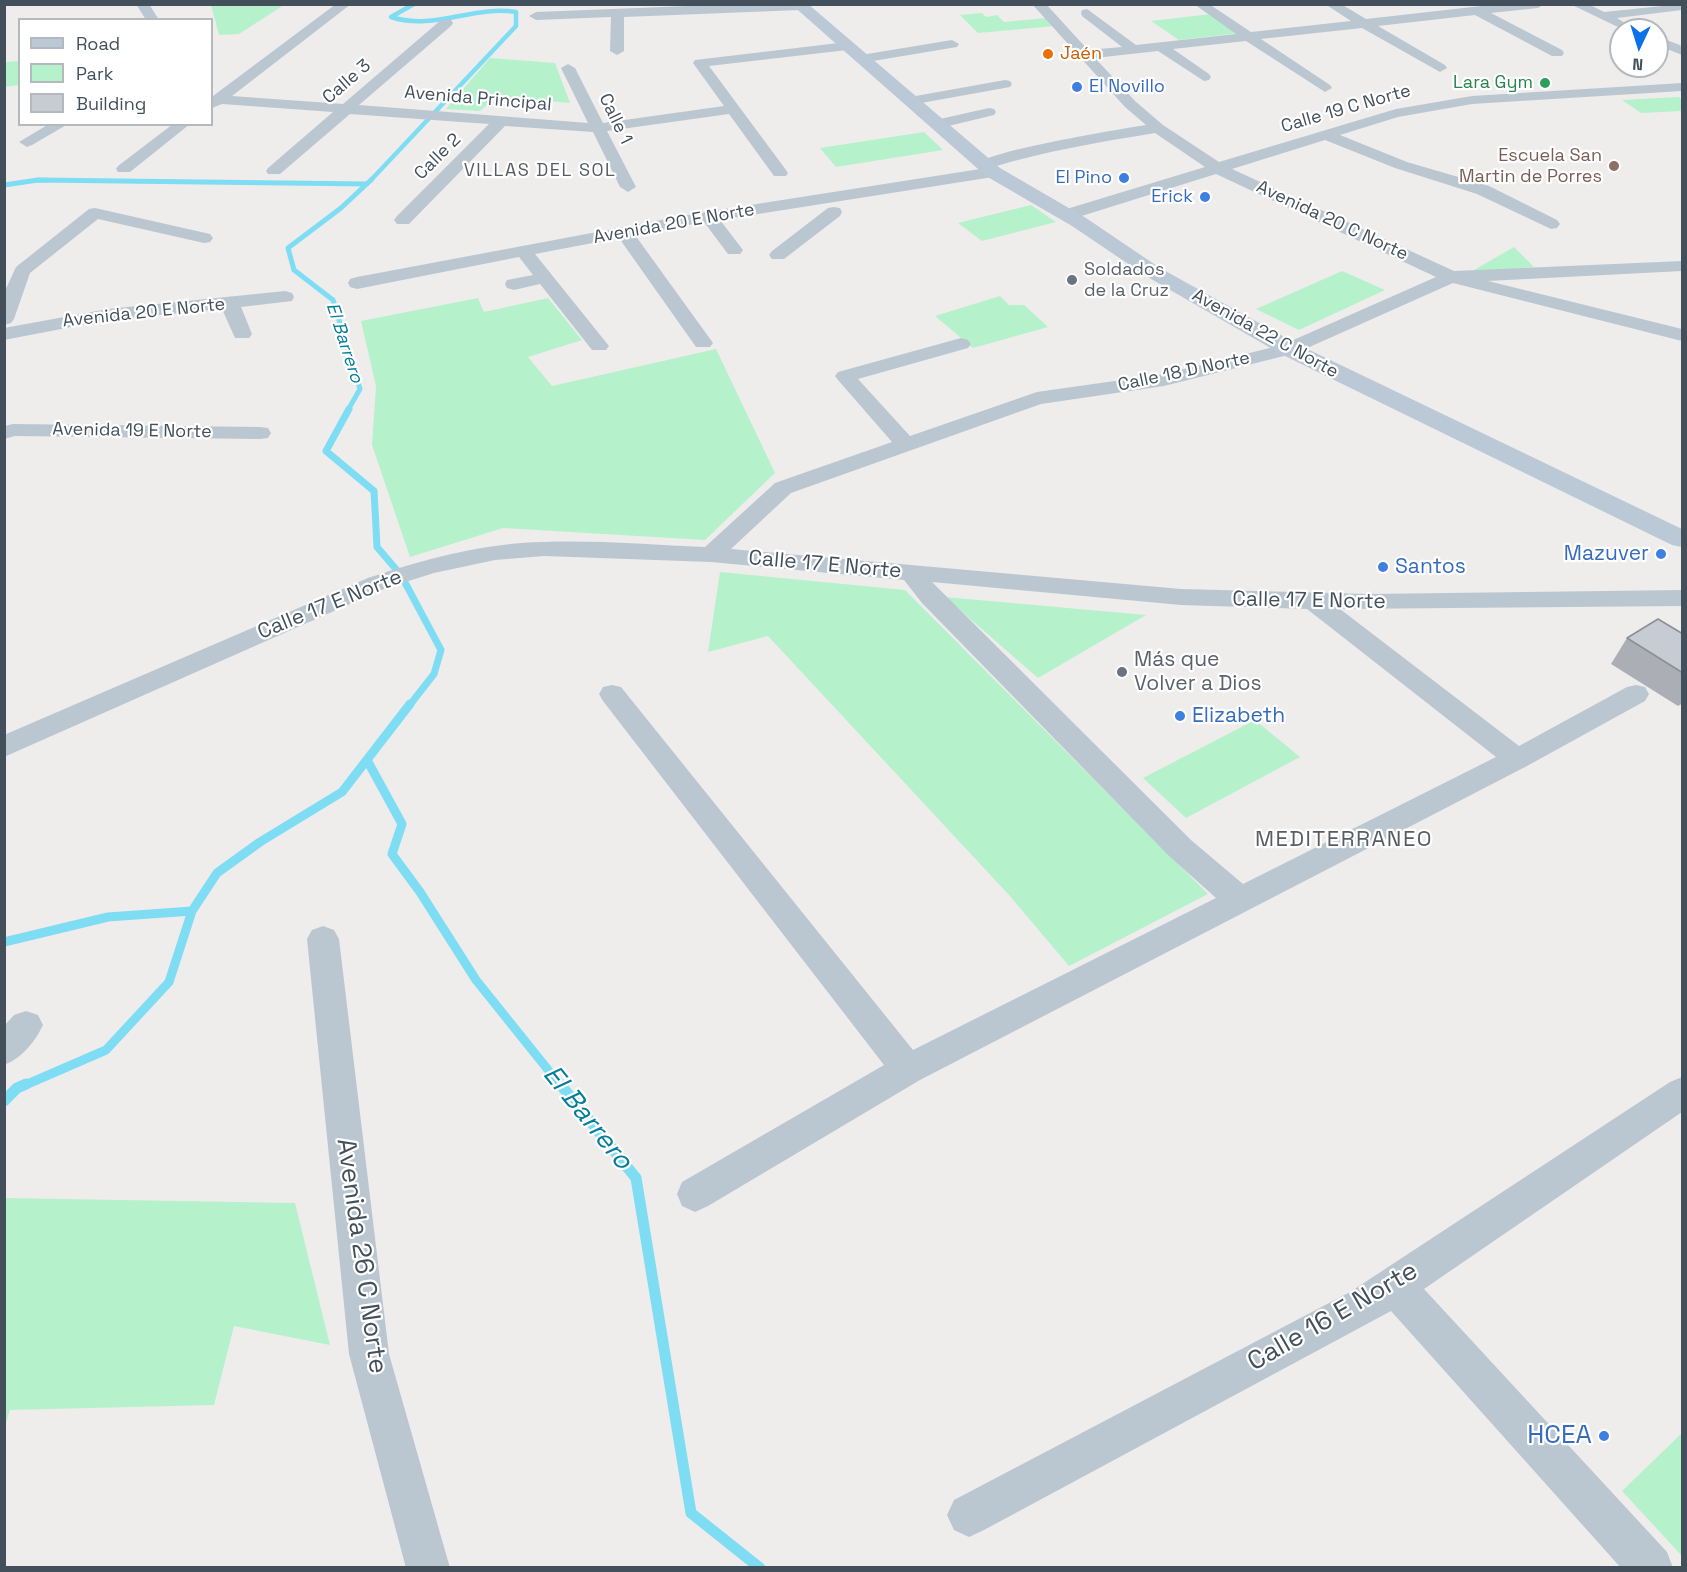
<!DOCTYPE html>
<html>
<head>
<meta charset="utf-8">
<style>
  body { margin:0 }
  #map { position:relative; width:1687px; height:1572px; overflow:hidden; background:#efecec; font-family:"Space Grotesk",sans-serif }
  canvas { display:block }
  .frame { position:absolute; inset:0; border:6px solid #43505b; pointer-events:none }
  .legend { position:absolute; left:18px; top:18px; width:195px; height:108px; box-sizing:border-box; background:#fff; border:2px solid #b4b9bd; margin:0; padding:8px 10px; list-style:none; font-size:18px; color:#43505b }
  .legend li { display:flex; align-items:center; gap:12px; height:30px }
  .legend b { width:30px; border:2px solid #b4b9bd }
  .north { position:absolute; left:1609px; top:18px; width:60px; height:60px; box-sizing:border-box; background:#fff; border:2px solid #b4b9bd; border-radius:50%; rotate:184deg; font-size:16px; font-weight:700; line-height:24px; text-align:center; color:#43505b }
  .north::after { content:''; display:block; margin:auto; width:21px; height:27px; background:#0a71eb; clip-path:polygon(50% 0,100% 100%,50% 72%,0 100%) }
</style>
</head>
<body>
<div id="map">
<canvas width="1687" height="1572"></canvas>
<div class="frame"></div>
<ul class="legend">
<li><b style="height:8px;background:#bbc8d5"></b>Road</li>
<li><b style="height:16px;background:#b5f2cb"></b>Park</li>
<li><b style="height:16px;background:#c7cbd3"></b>Building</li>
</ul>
<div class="north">N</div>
</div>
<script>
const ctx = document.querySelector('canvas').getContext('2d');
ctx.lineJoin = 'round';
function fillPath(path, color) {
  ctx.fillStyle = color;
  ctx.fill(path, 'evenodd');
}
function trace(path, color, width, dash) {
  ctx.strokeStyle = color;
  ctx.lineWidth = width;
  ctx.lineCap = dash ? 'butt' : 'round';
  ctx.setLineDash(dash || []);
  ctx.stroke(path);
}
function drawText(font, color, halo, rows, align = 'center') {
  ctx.font = font + ' "Space Grotesk",sans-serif';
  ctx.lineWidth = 4.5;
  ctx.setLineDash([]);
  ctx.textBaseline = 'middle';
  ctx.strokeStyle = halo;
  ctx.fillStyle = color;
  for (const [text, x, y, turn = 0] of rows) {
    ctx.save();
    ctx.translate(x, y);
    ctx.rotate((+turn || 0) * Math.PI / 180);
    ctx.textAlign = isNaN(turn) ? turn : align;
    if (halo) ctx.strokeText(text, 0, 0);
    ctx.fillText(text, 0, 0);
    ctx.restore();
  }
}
fillPath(new Path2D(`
  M211 5V4L284 5 239 34 219 35Z
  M982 13 986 17 997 15 1004 22 1046 18 1055 26 978 33 960 15Z
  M1211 14 1240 33 1179 40 1151 21Z
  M490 58 555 63 570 103 498 96 480 111 446 109Z
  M19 61V85L5 87V62Z
  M1679 97 1682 99V111L1641 113 1622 100Z
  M924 132 943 150 836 167 820 148Z
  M1031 205 1056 222 982 241 958 223Z
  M1514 247 1534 267 1477 272 1474 270Z
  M1342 271 1385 290 1299 330 1256 309Z
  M1000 296 1009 305H1024L1048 327 973 348 935 316Z
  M478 298 484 312 548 298 582 340 528 357 552 386 716 349 775 473 705 540 503 528 410 557 372 445 376 386 361 321Z
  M720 572 905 590 1208 894 1069 966 1009 895 768 636 708 652Z
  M945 597 1146 615 1038 678Z
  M1255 720 1300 757 1186 818 1143 778Z
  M5 1198 295 1203 330 1345 234 1326 214 1405 10 1410 5 1426Z
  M1682 1433V1556L1622 1491Z`), '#b5f2cb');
trace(new Path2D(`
  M37 180H47
  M371 180 516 26V12C474 5 433 31 391 17L414 4`), '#7eddf3', 4.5);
trace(new Path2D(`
  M4 185 38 180 367 184
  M348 410 360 389 333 300 294 270 288 248 341 208 372 179`), '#7eddf3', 5);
trace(new Path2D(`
  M349 409 326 451 374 491 377 547 401 575 441 650 434 674 409 706`), '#7eddf3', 7);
trace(new Path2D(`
  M367 760 402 824 392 854 420 892 476 980 561 1086
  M4 942 108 917 192 911
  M23 1086 106 1050 169 982 192 911 217 873 260 842 342 792 410 704`), '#7eddf3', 9);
trace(new Path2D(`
  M560 1084 636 1178 691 1513 760 1568
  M4 1101 17 1088 26 1084`), '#7eddf3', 11);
fillPath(new Path2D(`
  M136 4H149L159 20H146Z
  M336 4H351L232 96 343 104 441 20H451L453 23 451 26 359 105 588 123 561 68 568 64 575 68 603 123 724 106 693 63 695 60 847 42 854 46 847 50 709 66 786 170 788 173 786 176H774L729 114 607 131 636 187 628 192 620 187 593 132 505 126 409 224H397L394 220 397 216 489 124 350 114 280 174H268L266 171 268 168 333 112 222 104 212 108 213 96Z
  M738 4 806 6 800 10 624 17V51L617 55 610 51 611 17 536 20 529 16 536 12Z
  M1032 4H1046L1088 50 1122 47 1082 16 1081 13 1082 10 1087 9 1136 45 1236 34 1194 4H1209L1251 32 1351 21 1325 4H1341L1366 19 1499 4H1544L1538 8 1491 13 1562 50 1564 53 1562 56H1552L1475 15 1378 26 1445 65 1447 68 1440 72 1362 28 1261 39 1330 85 1332 88 1325 92 1246 41 1173 49 1209 74 1211 77 1209 80 1204 81 1158 51 1095 58 1135 101 1163 125 1219 162 1396 109 1472 96 1682 83V91L1472 104 1398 117 1340 135 1407 162 1489 186 1557 220 1560 224 1557 228 1551 229 1477 194 1395 168 1325 140 1232 169 1454 271 1682 261V271L1488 281 1682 329V341L1453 283 1296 353 1164 386 1041 404 791 493 731 549 1181 589 1369 594 1682 590V606L1340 609 1519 746 1627 687 1636 685 1645 687 1649 694 1645 701 1527 766 920 1080 708 1206 695 1212 682 1206 677 1194 682 1182 884 1065 603 701 599 694 603 687 612 685 621 687 913 1050 1216 898 1169 856 922 603 904 580 711 562 544 556 495 560 434 573 386 588 4 757V735L368 578C425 559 484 543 544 542 597 540 652 545 705 547L775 483 892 442 838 380 835 376 838 372 961 338 968 340 971 344 968 348 858 379 910 436 1037 392 1164 374 1282 345 1436 277 1216 174 1072 219H1060L1057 215 1060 211 1205 167 1155 133C1100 142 1046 151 993 167L1001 172 993 177 720 220 743 250 740 254H728L704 222 635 235 713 343 710 347H696L619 238 535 254 609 346 606 350H592L540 284 514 290 507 288 505 284 507 280 533 275 519 257 357 289 350 287 348 283 350 279 357 277 693 214 980 169 975 165C986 151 1121 129 1146 125L1125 107ZM932 582 1181 605 1307 609 1496 757 1243 884 1191 840Z
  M1570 4H1588L1604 12 1682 4V10L1617 18 1625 23 1618 27Z
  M1657 36 1682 46V55L1657 45Z
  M952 40 959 44 957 47 861 63 854 59 861 55Z
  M1005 80 1010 81 1012 84 1010 87 910 105 903 101 910 97Z
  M989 108 994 109 996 112 994 115 936 129 928 124 931 121Z
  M49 124H68L32 145 27 147 19 142Z
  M173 124H190L130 172H118L116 169 118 166Z
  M834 207 840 208 842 212 840 216 784 259H772L769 255 772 251 828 208Z
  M95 208 210 234 213 238 210 242 204 243 98 219 30 273 14 319 11 323 4 325V293L16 267 89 209Z
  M285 291 292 293 294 297 292 301 241 307 252 334 249 338H235L222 309 108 320 4 340V328L108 309Z
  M13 424 260 427 268 428 271 433 268 438 260 439 15 436 4 439V426Z
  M323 926 334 930 339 939 389 1354 450 1568H406L349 1354 307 939 312 930Z
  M26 1011 38 1015 43 1025C35 1042 22 1058 4 1065V1026L14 1015Z
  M1682 1077V1112L1424 1289 1667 1552 1673 1568H1621L1391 1311 984 1530 969 1537 954 1530 947 1515 954 1500 1350 1292 1670 1082Z`), '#bbc7d0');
fillPath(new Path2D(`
  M791 4H808L1000 168 1086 218 1160 268 1297 344 1682 529V547L1672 545 1281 354 1146 276 1072 226 986 176Z`), '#bbc8d5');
fillPath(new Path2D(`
  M1683 634V703L1678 706 1611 664 1627 638Z`), '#abafb5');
const building = new Path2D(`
  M1658 619 1683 634V673L1627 638Z`);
fillPath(building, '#c7cbd3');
trace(building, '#8b8e94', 1.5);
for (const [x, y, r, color] of [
  [1048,54,6,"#e8710a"],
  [1545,83,6,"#2e9e5b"],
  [1077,87,6,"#3f7fe0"],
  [1614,166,6,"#8d6e63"],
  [1124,178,6,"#3f7fe0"],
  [1205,197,6,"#3f7fe0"],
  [1072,280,6,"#6b7280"],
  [1661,554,6,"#3f7fe0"],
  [1383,567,6,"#3f7fe0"],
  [1122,672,6,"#6b7280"],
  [1180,716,6,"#3f7fe0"],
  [1604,1436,6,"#3f7fe0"]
]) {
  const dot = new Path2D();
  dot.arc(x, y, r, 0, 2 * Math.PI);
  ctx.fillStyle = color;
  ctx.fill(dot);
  trace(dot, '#fff', 2);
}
drawText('18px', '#c56008', '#fff', [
  ["Jaén",1060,54]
], 'left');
drawText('18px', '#43505b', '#fff', [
  ["Calle 3",347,82,-41],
  ["Avenida Principal",478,99,5],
  ["Calle 19 C Norte",1346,109,-16],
  ["Calle 1",615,119,64],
  ["Calle 2",438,157,-45],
  ["Avenida 20 C Norte",1332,221,25],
  ["Avenida 20 E Norte",674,224,-10],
  ["Avenida 20 E Norte",144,313,-6],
  ["Avenida 22 C Norte",1265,334,29],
  ["Calle 18 D Norte",1184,372,-12],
  ["Avenida 19 E Norte",132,431,1]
]);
drawText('18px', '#27864d', '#fff', [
  ["Lara Gym",1533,83]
], 'right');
drawText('18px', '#366cbe', '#fff', [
  ["El Novillo",1089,87,"left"],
  ["El Pino",1112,178],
  ["Erick",1193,197]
], 'right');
drawText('18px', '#785e54', '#fff', [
  ["Escuela San",1602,156],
  ["Martin de Porres",1602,177]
], 'right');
ctx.letterSpacing = '1.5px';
drawText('18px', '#585d62', '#fff', [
  ["VILLAS DEL SOL",540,171]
]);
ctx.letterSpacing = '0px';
drawText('18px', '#5b616d', '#fff', [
  ["Soldados",1084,270],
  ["de la Cruz",1084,291]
], 'left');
drawText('italic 18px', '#037d98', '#fff', [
  ["El Barrero",344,343,72]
]);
drawText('21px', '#366cbe', '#fff', [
  ["Mazuver",1649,554,"right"],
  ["Santos",1395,567],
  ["Elizabeth",1192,716]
], 'left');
drawText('21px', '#43505b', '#fff', [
  ["Calle 17 E Norte",825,565,5],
  ["Calle 17 E Norte",1309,601,1],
  ["Calle 17 E Norte",330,605,-22]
]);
drawText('21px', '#5b616d', '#fff', [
  ["Más que",1134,660],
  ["Volver a Dios",1134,684]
], 'left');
ctx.letterSpacing = '1.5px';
drawText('22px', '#585d62', '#fff', [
  ["MEDITERRANEO",1344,840]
]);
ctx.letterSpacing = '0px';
drawText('26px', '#43505b', '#fff', [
  ["Avenida 26 C Norte",361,1256,82],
  ["Calle 16 E Norte",1333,1317,-30]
]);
drawText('26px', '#366cbe', '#fff', [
  ["HCEA",1592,1436]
], 'right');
drawText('italic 27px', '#037d98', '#fff', [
  ["El Barrero",587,1118,51]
]);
</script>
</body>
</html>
